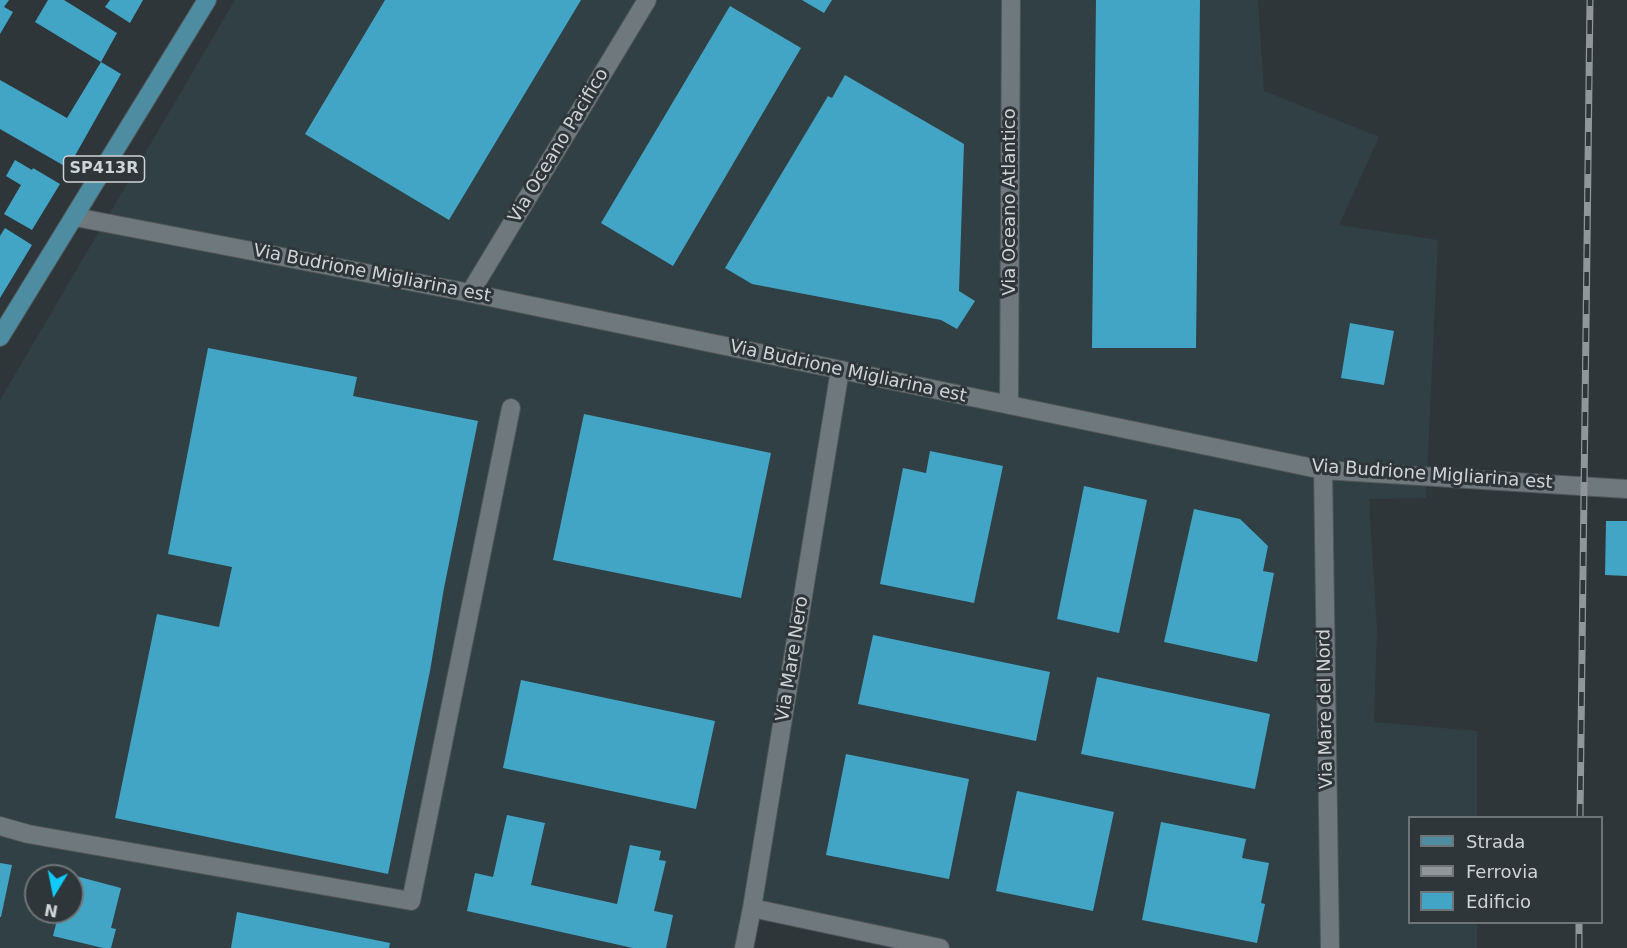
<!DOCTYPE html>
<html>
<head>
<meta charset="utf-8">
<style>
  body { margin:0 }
  #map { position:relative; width:1627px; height:948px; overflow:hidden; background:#2e3639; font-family:"DejaVu Sans",sans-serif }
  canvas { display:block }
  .legend { position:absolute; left:1408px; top:816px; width:195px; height:108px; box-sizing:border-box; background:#2e3639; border:2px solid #6e7578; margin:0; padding:8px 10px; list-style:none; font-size:18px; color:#cfd4d6 }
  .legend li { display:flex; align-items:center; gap:12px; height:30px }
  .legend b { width:30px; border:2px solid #6e7578 }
  .north { position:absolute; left:24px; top:864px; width:60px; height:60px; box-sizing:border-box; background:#2e3639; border:2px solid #6e7578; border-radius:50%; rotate:190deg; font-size:16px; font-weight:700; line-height:24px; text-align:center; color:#cfd4d6 }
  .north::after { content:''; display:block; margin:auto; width:21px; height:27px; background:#10cafa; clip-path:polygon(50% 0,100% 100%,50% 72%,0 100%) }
</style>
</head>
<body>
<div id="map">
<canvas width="1627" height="948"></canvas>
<ul class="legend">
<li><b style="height:8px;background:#4e8ca1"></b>Strada</li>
<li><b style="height:8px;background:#909699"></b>Ferrovia</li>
<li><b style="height:16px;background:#43a5c6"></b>Edificio</li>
</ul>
<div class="north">N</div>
</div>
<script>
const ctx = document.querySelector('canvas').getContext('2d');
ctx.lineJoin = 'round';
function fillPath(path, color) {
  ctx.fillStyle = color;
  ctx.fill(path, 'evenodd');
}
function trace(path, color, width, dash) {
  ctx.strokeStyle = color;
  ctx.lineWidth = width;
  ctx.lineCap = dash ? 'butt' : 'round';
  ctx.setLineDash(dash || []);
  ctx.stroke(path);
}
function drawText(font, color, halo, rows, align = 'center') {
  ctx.font = font + ' "DejaVu Sans",sans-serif';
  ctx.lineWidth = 6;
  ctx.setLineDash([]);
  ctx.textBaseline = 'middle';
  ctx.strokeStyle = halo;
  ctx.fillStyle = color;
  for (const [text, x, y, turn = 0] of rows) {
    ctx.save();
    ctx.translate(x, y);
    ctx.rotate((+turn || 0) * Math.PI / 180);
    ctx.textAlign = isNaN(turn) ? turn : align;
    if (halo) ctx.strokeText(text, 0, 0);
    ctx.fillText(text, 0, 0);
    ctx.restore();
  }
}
fillPath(new Path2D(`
  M235 0H1258L1264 91 1379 137 1339 225 1438 240 1426 498 1369 499 1377 630 1374 722 1477 731V817L1410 818V922L1477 923V948H920L753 914 745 948H0V400ZM36 876H72V912H36Z`), '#304045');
fillPath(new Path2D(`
  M0 0H9L4 7 13 12 0 34Z
  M48 0H64L117 33 101 62 121 74 68 168 0 129V80L67 118 101 62 35 22Z
  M110 0H143L130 23 105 7Z
  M385 0H581L449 220 305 134Z
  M802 0H832L824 13Z
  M1096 0H1200L1196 348H1092Z
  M730 6 801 48 673 266 601 223Z
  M845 75 964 144 959 291 975 301 957 329 941 320 752 284 725 268 828 96 832 98Z
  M15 160 32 170 33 168 60 184 32 230 4 214 21 185 6 176Z
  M5 228 32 245 0 298V236Z
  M1350 323 1394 331 1384 385 1341 378Z
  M208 348 357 377 353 396 478 421 444 588 430 671 388 874 115 818 157 614 219 627 232 567 168 554Z
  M584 414 771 453 741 598 553 560Z
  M930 451 1003 466 974 603 880 584 903 468 926 473Z
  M1084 486 1147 500 1119 633 1057 619Z
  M1194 509 1240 519 1268 546 1263 571 1274 573 1257 662 1164 642Z
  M1606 521H1627V576L1605 575Z
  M873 635 1050 672 1036 741 858 704Z
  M1097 677 1270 714 1255 789 1081 754Z
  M521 680 715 721 696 809 503 768Z
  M846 754 969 779 949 879 826 855Z
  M1017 791 1114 812 1093 911 996 891Z
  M507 815 545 823 531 885 617 904 630 845 661 851 659 860 666 861 654 911 673 915 666 948H633L467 911 475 873 493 877Z
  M1161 822 1246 839 1242 858 1269 863 1261 903 1265 904 1257 943 1142 920Z
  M0 863 12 865 1 917H0Z
  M72 875 121 888 111 928 116 929 111 948H103L53 936 59 912H72Z
  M237 912 390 943 389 948H231Z`), '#43a5c6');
const minor = new Path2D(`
  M75 217 470 293 1323 470 1627 489
  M470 293 647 0
  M1009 405 1011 0
  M1323 470 1330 948
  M0 826 28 834 411 901 511 408
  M752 908 940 948
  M744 948 752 908 840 370`);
const major = new Path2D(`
  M0 337 207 0`);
trace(minor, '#4e5557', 20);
trace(major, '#4e5557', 20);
trace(minor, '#6f787c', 18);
trace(major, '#4e8ca1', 18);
const rail = new Path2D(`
  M1580 818 1590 0
  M1579 948V922`);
trace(rail, '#909699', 7);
trace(rail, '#2e3639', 4.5, [14]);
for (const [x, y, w] of [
  [104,169,81]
]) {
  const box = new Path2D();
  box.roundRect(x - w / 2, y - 13, w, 26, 4.5);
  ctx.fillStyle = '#2e3639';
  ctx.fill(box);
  trace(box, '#cfd4d6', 1.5);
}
drawText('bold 16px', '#cfd4d6', null, [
  ["SP413R",104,169]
]);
drawText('18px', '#cfd4d6', '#2e3639', [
  ["Via Oceano Pacifico",559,146,-59],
  ["Via Oceano Atlantico",1010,202,-90],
  ["Via Budrione Migliarina est",372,274,11],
  ["Via Budrione Migliarina est",848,372,12],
  ["Via Budrione Migliarina est",1432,475,4],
  ["Via Mare Nero",793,659,-81],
  ["Via Mare del Nord",1326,709,-91]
]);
</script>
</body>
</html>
